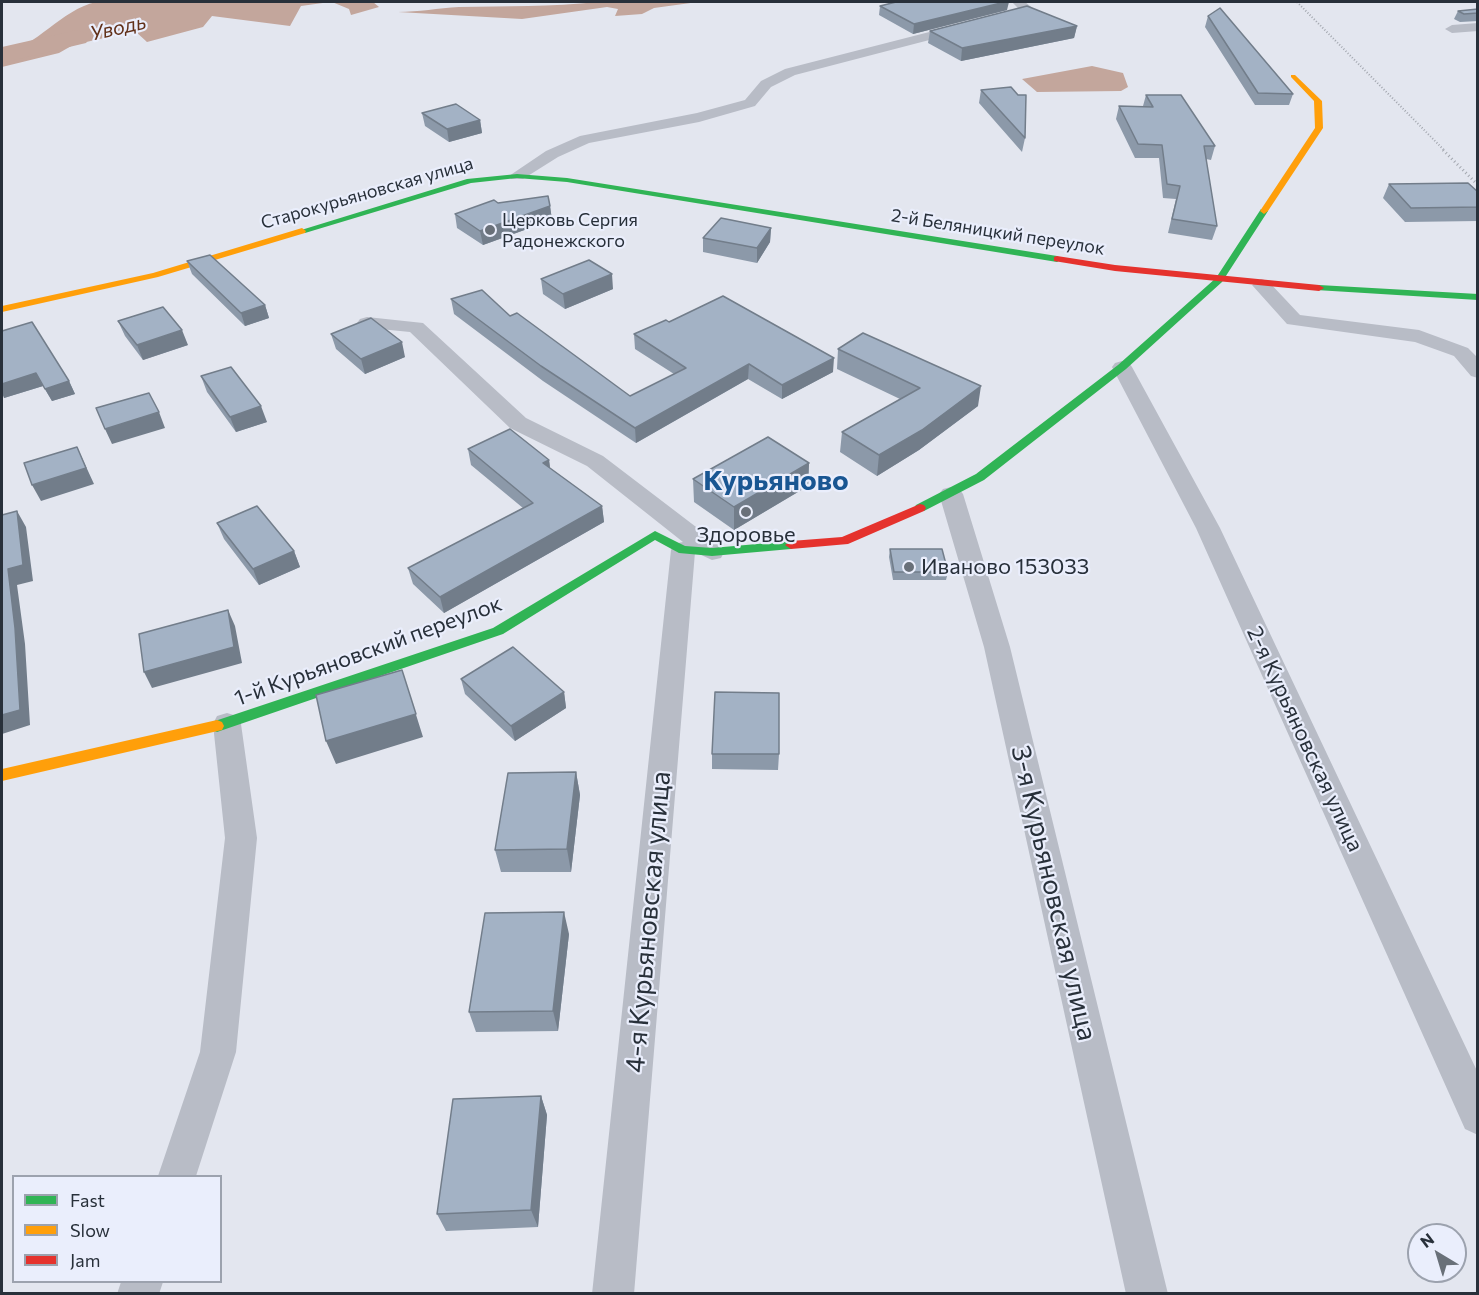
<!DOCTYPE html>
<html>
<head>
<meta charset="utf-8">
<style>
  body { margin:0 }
  #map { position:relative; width:1479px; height:1295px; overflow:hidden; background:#e3e6ef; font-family:Commissioner,sans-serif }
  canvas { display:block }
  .frame { position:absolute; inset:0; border:3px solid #28303a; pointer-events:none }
  .legend { position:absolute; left:12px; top:1175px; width:210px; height:108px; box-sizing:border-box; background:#eaeefc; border:2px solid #9ca2ae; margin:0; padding:8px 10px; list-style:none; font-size:18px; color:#28303a }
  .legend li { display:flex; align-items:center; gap:12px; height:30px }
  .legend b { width:30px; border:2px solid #9ca2ae }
  .north { position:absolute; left:1407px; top:1223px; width:60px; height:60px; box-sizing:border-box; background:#eaeefc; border:2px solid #9ca2ae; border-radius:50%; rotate:322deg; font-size:16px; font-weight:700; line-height:24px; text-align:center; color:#28303a }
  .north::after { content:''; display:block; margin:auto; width:21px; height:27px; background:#697079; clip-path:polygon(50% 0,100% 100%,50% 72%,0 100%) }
</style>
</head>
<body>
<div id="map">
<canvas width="1479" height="1295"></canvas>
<div class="frame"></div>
<ul class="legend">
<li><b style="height:8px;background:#30b455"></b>Fast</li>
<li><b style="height:8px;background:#ff9f0a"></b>Slow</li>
<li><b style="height:8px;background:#e5322d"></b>Jam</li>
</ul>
<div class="north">N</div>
</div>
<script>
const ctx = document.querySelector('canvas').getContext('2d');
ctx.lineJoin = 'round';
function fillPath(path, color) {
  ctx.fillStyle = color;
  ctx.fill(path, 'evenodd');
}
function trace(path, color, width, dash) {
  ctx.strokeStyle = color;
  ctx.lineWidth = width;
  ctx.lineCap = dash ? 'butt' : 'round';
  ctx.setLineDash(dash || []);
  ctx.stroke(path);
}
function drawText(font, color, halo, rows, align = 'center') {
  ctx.font = font + ' Commissioner,sans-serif';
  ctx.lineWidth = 4.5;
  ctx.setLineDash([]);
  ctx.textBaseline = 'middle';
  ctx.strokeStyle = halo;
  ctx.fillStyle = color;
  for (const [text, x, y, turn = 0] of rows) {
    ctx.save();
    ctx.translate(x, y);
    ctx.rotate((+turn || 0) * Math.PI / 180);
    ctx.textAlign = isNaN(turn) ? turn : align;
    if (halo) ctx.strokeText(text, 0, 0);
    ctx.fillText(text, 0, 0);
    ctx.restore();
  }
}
fillPath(new Path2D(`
  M96 2H330L301 6 290 26 212 16 203 27 147 42 135 31 73 45 59 53 2 67V55C37 46 61 10 96 2Z
  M332 2H373L379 7 351 15 349 9Z
  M598 2H698L654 8 642 14 615 16 618 9 607 7 522 19 398 12C419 12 438 8 459 7 506 6 551 7 598 2Z
  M1092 66 1123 73 1128 87 1121 91 1037 92 1022 79Z`), '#c3a69c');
fillPath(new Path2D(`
  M77 30 86 33 90 38 86 43 2 63V47Z`), '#c3a69c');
fillPath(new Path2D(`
  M1012 2H1025L1035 10 1033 13 795 75 771 87 755 106 699 122 589 143 558 157 523 179H511L509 176 546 151 580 136 697 113 745 100 761 81 785 69 1019 9Z
  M1478 23V31L1452 33 1445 29 1452 25Z
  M1261 279 1268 281 1300 315 1419 330 1468 348 1478 358V378L1471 376 1454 356 1415 342 1287 324 1252 285Z
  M367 317 423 323 526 418 603 456 721 546 724 552 721 558 712 560 695 552 634 1294H592L671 550 674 544 683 542 587 466 510 428 410 332 360 327 357 323 360 319Z
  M1122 361 1129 363 1132 367 1220 528 1478 1073V1135L1465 1129 1196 528 1112 367 1115 363Z
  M951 487 959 489 963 494 1010 647 1168 1294H1126L984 647 939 494 943 489Z
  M227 713 237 716 241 724 257 838 236 1052 196 1176H158L200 1052 225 838 213 724 217 716Z
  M121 1282H163L159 1294H117Z`), '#b8bcc6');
fillPath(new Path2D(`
  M517 174 567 178 1057 256 1062 259 1057 262 567 182 517 178 471 183 305 233 298 231 467 179Z
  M1261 209 1268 211 1222 282 1126 369 984 480 924 511H916L914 508 916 505 976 474 1118 365 1216 278Z
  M1319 285 1478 294V300L1316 290 1314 288Z
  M655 531 685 546 712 548 791 541 797 545 791 549 712 556 679 553 655 540 503 634 217 732 212 730 210 726 212 722 493 628Z`), '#30b455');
fillPath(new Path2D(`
  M1291 75H1295L1322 101 1323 128 1268 211 1264 214 1260 211 1315 128 1314 101 1291 77Z
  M302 228 306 231 305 233 158 277 2 312V306L153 273Z
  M217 720 222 722 224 726 222 730 2 781V769Z`), '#ff9f0a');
fillPath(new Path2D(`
  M1057 256 1115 265 1319 285 1324 288 1319 291 1115 271 1054 261V257Z
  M920 504 924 505 926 508 924 511 848 544 791 549 785 545 791 541 842 537Z`), '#e5322d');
trace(new Path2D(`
  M1297 2 1445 151`), '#a3a7af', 2, [1, 2]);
trace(new Path2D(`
  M1443 150 1478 185`), '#a3a7af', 3, [1, 3]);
fillPath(new Path2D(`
  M880 6 1007 10 913 34 879 15Z
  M1478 9V21L1460 22 1454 19 1458 11Z
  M1208 16 1293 94 1289 105H1255L1205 27Z
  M1077 26 1074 38 961 61 928 43 930 31Z
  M981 90 1025 138 1022 152 979 103Z
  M1146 95 1215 146 1211 160 1206 159 1217 226 1212 240 1168 233 1176 199 1163 198 1159 158H1135L1116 119 1119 106H1143Z
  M422 113 480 120 482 133 449 142 425 126Z
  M1389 184 1478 192V221L1405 222 1383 198Z
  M498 203 550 206 552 220 483 245 457 228 455 214Z
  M771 228 770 242 757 263 703 252V238Z
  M187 261 265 305 269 318 245 326 192 274Z
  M541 279 613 289 565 309 543 294Z
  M451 299 510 316 630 396 674 374 635 349 634 334 669 322 833 372 782 399 748 379 636 443 543 381 454 314Z
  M118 321 188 345 143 360 125 336Z
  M2 331 69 381 75 394 52 401 43 386 4 398Z
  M331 334 405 357 365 374 336 349Z
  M838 349 978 406 919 450 877 476 840 452 842 432 900 399 837 369Z
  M201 376 267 422 236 432 207 392Z
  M468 449 549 460 550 468 602 506 604 522 444 613 413 584 408 568 523 508 471 465Z
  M809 463 808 486 734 530 694 502 693 479Z
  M217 523 294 551 300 567 259 585 224 539Z
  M890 549 948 572 946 580H893L889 557Z
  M461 679 564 692 566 708 515 741 465 694Z
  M712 754H779L778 770 712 769Z
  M576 772 580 795 571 872H501L495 850Z
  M569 934 558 1031 476 1032 469 1012Z
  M541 1096 547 1115 538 1227 446 1231 437 1214Z`), '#8c99a9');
fillPath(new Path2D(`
  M1005 2H1009L1007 10 913 34 914 24Z
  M1077 26 1074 38 961 61 962 48Z
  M480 120 482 133 449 142 447 129Z
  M550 206 552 220 483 245 480 231Z
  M771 228 770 242 757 263V248Z
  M612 274 613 289 565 309 563 294Z
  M265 305 269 318 245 326 241 313Z
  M182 330 188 345 143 360 137 345Z
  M402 342 405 357 365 374 361 359Z
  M834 358 833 372 782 399V385Z
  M749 364 748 379 636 443 635 428Z
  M36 373 43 386 4 398 2 393V384Z
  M69 381 75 394 52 401 45 389Z
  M981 386 978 406 919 450 877 476 879 455Z
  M261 406 267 422 236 432 230 417Z
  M159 412 165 428 112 444 105 429Z
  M77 447 94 484 41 501 32 485Z
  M549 460 551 476 543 463Z
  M809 463 808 486 734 530V507Z
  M602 506 604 522 444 613 440 597Z
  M17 511 26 527 33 581 17 585 25 644 30 725 2 734 8 569Z
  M294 551 300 567 259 585 253 569Z
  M228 610 235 626 242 663 152 688 144 672Z
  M402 670 423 737 336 764 326 741Z
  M564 692 566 708 515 741 511 726Z
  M576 772 580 795 571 872 567 849Z
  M564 912 569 934 558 1031 553 1011Z
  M541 1096 547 1115 538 1227 531 1210Z`), '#727d8a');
const building = new Path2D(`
  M896 2H1005L914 24 880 6Z
  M1027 6 1077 26 962 48 930 31Z
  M1220 8 1293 94 1258 93 1208 16Z
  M1478 9V13L1464 14 1458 11Z
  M1011 87 1018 95H1026L1025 138 981 90Z
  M1146 95H1181L1215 146H1204L1217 226 1172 219 1180 186 1167 184 1162 145 1138 144 1119 106 1153 107Z
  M456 104 480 120 447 129 422 113Z
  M1468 183 1478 192V207L1411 208 1389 184Z
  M548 196 550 206 480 231 455 214 494 200 498 203Z
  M721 218 771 228 757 248 703 238Z
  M210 255 265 305 241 313 187 261Z
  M589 260 612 274 563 294 541 279Z
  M482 290 510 316 517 313 630 396 686 368 634 334 666 320 669 322 723 296 834 358 782 385 749 364 635 428 541 366 451 299Z
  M163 307 182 330 137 345 118 321Z
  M371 318 402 342 361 359 331 334Z
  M32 322 69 381 45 389 36 373 2 384V331Z
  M863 333 981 386 922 430 879 455 842 432 920 388 838 349Z
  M231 367 261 406 230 417 201 376Z
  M149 393 159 412 105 429 96 408Z
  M510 429 549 460 543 463 602 506 440 597 408 568 533 503 468 449Z
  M768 437 809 463 734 507 693 479Z
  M77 447 86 468 32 485 24 463Z
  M257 506 294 551 253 569 217 523Z
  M17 511 23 565 8 569 15 628 20 710 2 715V515Z
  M890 549H942L948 572H894Z
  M228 610 234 647 144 672 139 634Z
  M513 647 564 692 511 726 461 679Z
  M402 670 416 714 326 741 316 695Z
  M715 692 779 693V754H712Z
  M576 772 567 849 495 850 508 773Z
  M564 912 553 1011 469 1012 485 913Z
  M541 1096 531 1210 437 1214 453 1099Z`);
fillPath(building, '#a3b2c5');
trace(building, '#727d8a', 1.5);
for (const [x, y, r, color] of [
  [490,230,6,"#697079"],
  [746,512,6,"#697079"],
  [909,567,6,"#697079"]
]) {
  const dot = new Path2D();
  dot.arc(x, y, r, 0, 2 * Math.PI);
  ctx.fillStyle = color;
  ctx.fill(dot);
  trace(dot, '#eaeefc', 2);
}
drawText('18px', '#28303a', '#eaeefc', [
  ["Старокурьяновская улица",367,193,-16],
  ["2-й Беляницкий переулок",998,232,9]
]);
drawText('18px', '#28303a', '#eaeefc', [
  ["Церковь Сергия",502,220],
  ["Радонежского",502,241]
], 'left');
drawText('italic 20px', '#613019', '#eaeefc', [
  ["Уводь",118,28,-13]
]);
drawText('22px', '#28303a', '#eaeefc', [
  ["Здоровье",746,535],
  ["Иваново 153033",921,567,"left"]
]);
drawText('22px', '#28303a', '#eaeefc', [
  ["1-й Курьяновский переулок",368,651,-20],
  ["2-я Курьяновская улица",1305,739,65]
]);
drawText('27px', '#28303a', '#eaeefc', [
  ["3-я Курьяновская улица",1054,893,77],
  ["4-я Курьяновская улица",648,922,-85]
]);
drawText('bold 28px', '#195692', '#eaeefc', [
  ["Курьяново",776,481]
]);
</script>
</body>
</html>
